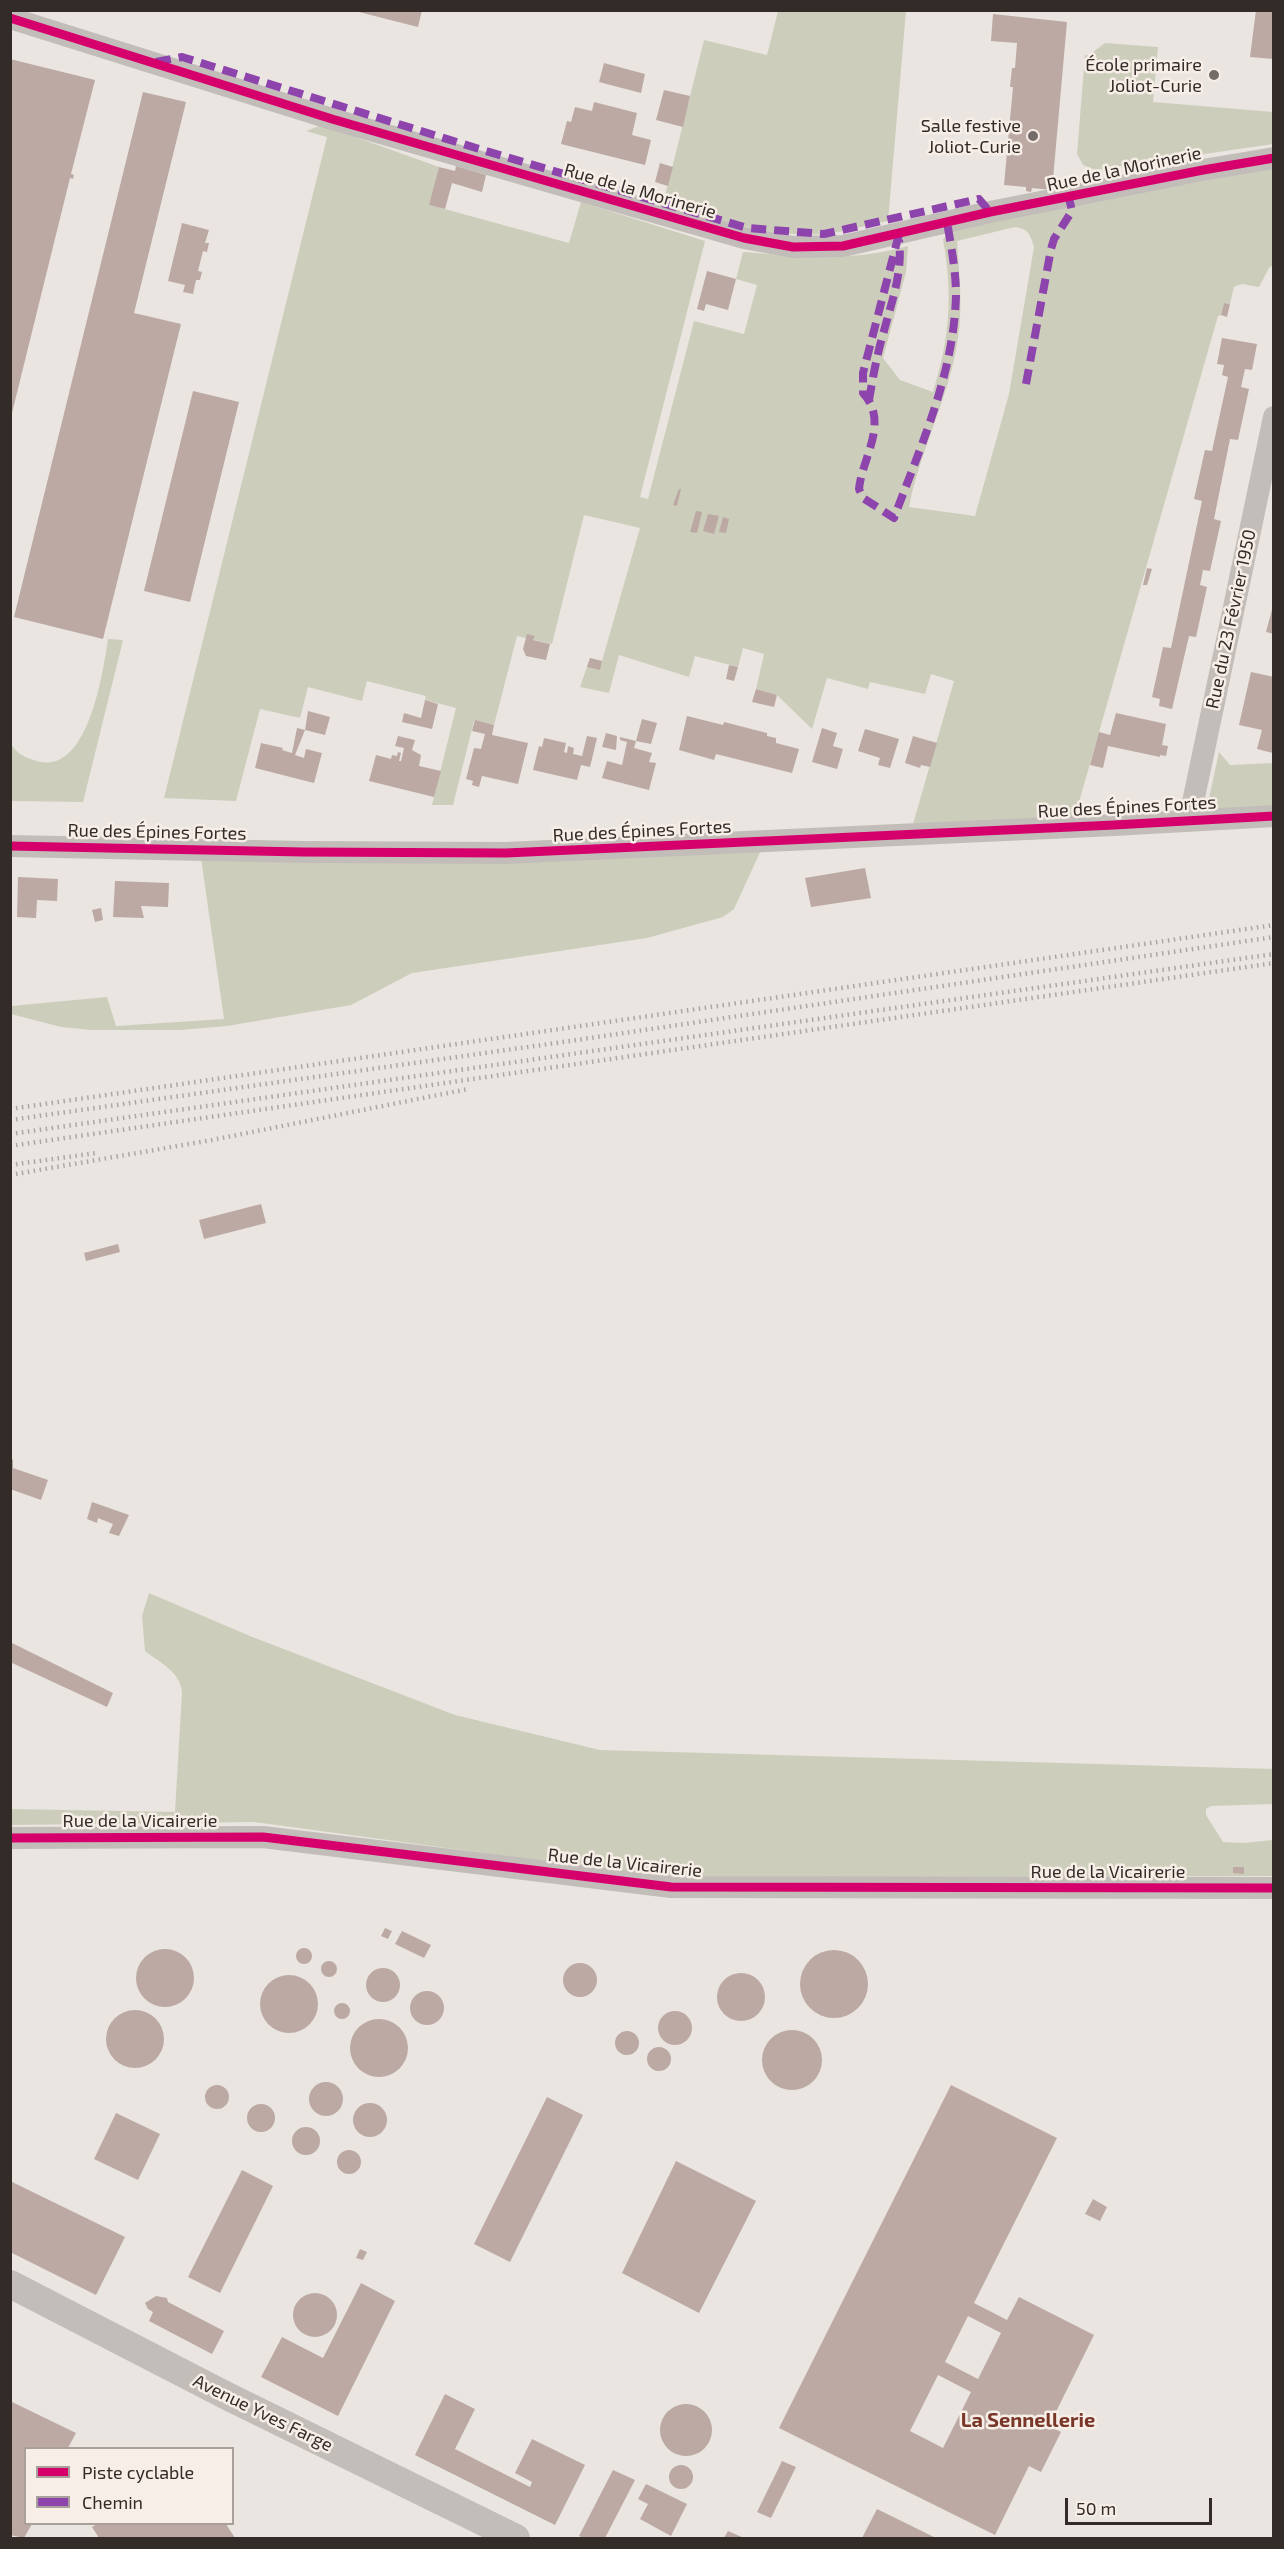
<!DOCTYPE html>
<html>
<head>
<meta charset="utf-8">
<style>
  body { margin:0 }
  #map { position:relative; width:1284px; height:2549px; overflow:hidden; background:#eae5e0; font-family:"Exo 2",sans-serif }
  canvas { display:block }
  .frame { position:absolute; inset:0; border:12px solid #332b28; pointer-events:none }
  .legend { position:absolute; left:24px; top:2447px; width:210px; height:78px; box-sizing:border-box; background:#f7eee7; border:2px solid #a9a09b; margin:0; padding:8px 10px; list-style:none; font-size:18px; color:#332b28 }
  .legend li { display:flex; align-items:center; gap:12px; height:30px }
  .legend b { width:30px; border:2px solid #a9a09b }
  .scale { position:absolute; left:1065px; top:2498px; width:147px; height:27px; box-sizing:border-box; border:3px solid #332b28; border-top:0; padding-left:8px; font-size:18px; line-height:21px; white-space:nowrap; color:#332b28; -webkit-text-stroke:4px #f7eee7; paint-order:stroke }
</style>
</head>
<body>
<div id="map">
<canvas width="1284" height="2549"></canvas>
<div class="frame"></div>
<ul class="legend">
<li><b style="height:8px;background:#d6006c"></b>Piste cyclable</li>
<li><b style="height:8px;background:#8e44ad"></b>Chemin</li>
</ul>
<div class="scale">50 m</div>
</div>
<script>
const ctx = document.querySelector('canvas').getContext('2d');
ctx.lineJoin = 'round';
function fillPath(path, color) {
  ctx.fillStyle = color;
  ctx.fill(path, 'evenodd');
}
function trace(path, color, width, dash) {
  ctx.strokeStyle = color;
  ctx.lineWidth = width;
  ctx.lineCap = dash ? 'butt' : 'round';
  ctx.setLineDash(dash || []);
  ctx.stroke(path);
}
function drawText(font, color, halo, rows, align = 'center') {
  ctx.font = font + ' "Exo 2",sans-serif';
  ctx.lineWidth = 5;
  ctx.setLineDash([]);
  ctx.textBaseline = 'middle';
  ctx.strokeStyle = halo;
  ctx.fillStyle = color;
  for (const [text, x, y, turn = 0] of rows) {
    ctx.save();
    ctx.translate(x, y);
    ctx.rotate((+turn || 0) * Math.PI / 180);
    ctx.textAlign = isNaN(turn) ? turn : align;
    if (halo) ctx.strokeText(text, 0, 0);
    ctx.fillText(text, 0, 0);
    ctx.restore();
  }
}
fillPath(new Path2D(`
  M778 11H906L888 221C867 225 845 232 823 234 769 238 715 219 663 204L704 40 767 55Z
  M1105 43 1158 47 1153 102 1273 112V144L1095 170 1083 165 1077 154 1085 55H1089Z
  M322 125 439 167 430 205 569 243 581 202 705 241 640 497 648 499 694 321 744 334 757 285 736 279 743 252C804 256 847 263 908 246L906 272 883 358 900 380 933 392C950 337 953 295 943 239L956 227 1273 168V265L1269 268 1259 287 1242 284 1234 287 1230 304 1224 303 1221 315 1218 316 1075 816 913 824 954 681 931 674 925 694 870 682 868 689 827 678 812 729 777 695 756 689 764 654 743 648 738 667 695 656 689 677 619 655 609 693 580 687 590 658 602 661 640 528 584 515 552 644 517 636 494 725 474 721 453 805H432L456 708 425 700 426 696 367 681 362 701 308 687 300 718 260 709 236 801 164 798 327 137 306 131ZM1015 227C1029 229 1030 235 1034 247L1009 394 975 516 909 507C920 450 950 396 958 338 963 306 959 273 957 241Z
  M108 639 123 640 83 802 11 801V744C17 754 26 758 37 761 88 776 103 672 108 639Z
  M1219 752 1230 765 1273 763V807L1219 809 1209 798Z
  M762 848 734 909 723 917 647 938 412 973 351 1005 227 1026 180 1030H91L61 1027 11 1014V1006L107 997 116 1026 224 1019 201 858Z
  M149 1593 250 1636 455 1715 600 1750 1274 1769 1273 1804 1211 1806 1206 1809V1815L1223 1842 1244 1843 1273 1840V1876L669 1878 254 1822 11 1825V1809L175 1812 182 1692C180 1671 160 1663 145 1651L142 1616Z`), '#cccebb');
fillPath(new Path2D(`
  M351 10H422L418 27Z
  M1256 10H1274V59L1250 57Z
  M993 14 1067 22 1052 190 1032 188 1031 192 1026 191V187L1004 185 1013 87H1010L1012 68H1015L1017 43 991 41Z
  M10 59 95 80 71 174 74 175 73 179 70 178 11 417Z
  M604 63 645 74 641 93 599 82Z
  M664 90 690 96 683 127 656 120Z
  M143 92 186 102 134 313 181 324 103 639 14 617Z
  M594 102 637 113 632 135 651 140 645 165 561 144 567 121 571 122 575 107 592 111Z
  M660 163 673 167 668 186 655 182Z
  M456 166 486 175 482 192 452 183 445 209 429 205 439 167 455 171Z
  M182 223 209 230 205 243H209L207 252 203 251 198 271 202 272 200 280H196L193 294 183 292 185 285 168 281Z
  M707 271 736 279 728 310 706 304 704 311 697 309Z
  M1224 303 1230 304 1227 317 1221 315Z
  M1222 338 1257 344 1252 370 1245 369 1241 387 1249 389 1238 440 1230 439 1214 519 1221 521 1210 571 1203 570 1200 585 1207 587 1196 637 1189 636 1172 709 1159 706 1160 699 1152 697 1163 647 1171 648 1202 501 1194 499 1205 450 1212 451 1228 377 1222 375 1224 365 1217 364Z
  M193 391 239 402 190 602 144 591Z
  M679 489H681L677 506 673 505Z
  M696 511 702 512 697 533 690 532Z
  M708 514 719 516 714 534 703 531Z
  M723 517 729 519 726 533 719 532Z
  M1147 568 1152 569 1147 585H1143Z
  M1274 602V634L1266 632Z
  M527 634 535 636 533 640 550 644 546 660 526 656 523 649Z
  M590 658 602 661 600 670 587 667Z
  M729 665 738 667 734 681 726 679Z
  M1251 672 1274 677 1273 753 1257 749 1262 730 1239 725Z
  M756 689 777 695 774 707 752 702Z
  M425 700 438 704 432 729 402 722 404 713 421 718Z
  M308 711 330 717 325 735 305 730 295 755 304 758 306 749 322 753 314 783 255 768 261 743 283 748 282 750 292 753 297 728 305 730Z
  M1116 713 1166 724 1162 745 1168 746 1166 756 1160 755V757L1108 746 1103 768 1090 765 1099 732 1110 735Z
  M687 716 723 725 724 722 767 733V736L776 738V743L799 749 792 773 716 754 714 760 679 750Z
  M642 719 657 723 651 744 636 741 634 748 652 753 649 762 656 763 649 790 602 778 607 761 622 765 627 742 620 740V737L636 741Z
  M475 720 494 725 492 735 528 743 518 784 482 776 479 787 472 785 473 781 466 779 474 748 481 749 485 734 472 731Z
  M822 728 837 733 833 746 843 749 837 769 812 762Z
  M865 729 899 739 890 768 878 765 880 758 858 751Z
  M606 733 617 736 616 750 602 747Z
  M398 736 415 740 412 750 421 755 419 766 441 771 434 797 369 781 376 755 391 759 392 755 397 756 398 752 401 753 399 761H401L404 748 395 746Z
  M587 736 597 738 590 767 581 765 577 780 533 770 539 746 542 747 544 738 566 743 564 752 567 753 568 746 574 748 573 754 582 756Z
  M913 736 937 743 930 767 921 765 920 768 905 763Z
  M865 868 871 898 811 907 805 878Z
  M18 877 58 879 57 901 37 900 36 918 17 917Z
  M115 881 169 883 168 907 141 906 144 918 113 917Z
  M101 908 103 920 95 922 92 910Z
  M261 1204 266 1223 204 1239 199 1220Z
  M118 1244 120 1252 86 1261 84 1253Z
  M10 1456 13 1460V1468L48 1480 41 1500 10 1489Z
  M92 1502 129 1515 119 1536 109 1533 113 1524 98 1518 97 1523 87 1519Z
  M10 1642 113 1693 107 1707 10 1662Z
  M1233 1867H1244V1874L1233 1873Z
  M385 1928 392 1931 388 1939 381 1936Z
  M402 1931 431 1945 424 1958 395 1944Z
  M296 1956a8 8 0 1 1 16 0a8 8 0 1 1-16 0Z
  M136 1978a29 29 0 1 1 58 0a29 29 0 1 1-58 0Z
  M800 1984a34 34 0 1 1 68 0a34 34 0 1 1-68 0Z
  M321 1969a8 8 0 1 1 16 0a8 8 0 1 1-16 0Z
  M563 1980a17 17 0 1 1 34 0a17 17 0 1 1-34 0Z
  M366 1985a17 17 0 1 1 34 0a17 17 0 1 1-34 0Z
  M717 1997a24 24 0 1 1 48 0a24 24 0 1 1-48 0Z
  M260 2004a29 29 0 1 1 58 0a29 29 0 1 1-58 0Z
  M410 2008a17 17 0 1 1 34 0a17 17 0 1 1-34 0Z
  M334 2011a8 8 0 1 1 16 0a8 8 0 1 1-16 0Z
  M106 2039a29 29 0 1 1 58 0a29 29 0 1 1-58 0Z
  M658 2028a17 17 0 1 1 34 0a17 17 0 1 1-34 0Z
  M350 2048a29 29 0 1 1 58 0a29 29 0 1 1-58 0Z
  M762 2060a30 30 0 1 1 60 0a30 30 0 1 1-60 0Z
  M615 2043a12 12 0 1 1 24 0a12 12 0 1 1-24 0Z
  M647 2059a12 12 0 1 1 24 0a12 12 0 1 1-24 0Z
  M309 2099a17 17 0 1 1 34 0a17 17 0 1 1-34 0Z
  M951 2085 1057 2138 974 2303 1007 2320 1019 2297 1094 2335 1049 2426 1061 2432 1041 2472 1029 2466 995 2535 779 2428ZM968 2316 1001 2333 978 2379 945 2362ZM938 2375 971 2392 943 2448 910 2431Z
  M205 2097a12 12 0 1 1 24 0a12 12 0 1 1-24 0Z
  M547 2097 583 2115 510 2262 474 2244Z
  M353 2120a17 17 0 1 1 34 0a17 17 0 1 1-34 0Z
  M247 2118a14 14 0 1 1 28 0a14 14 0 1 1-28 0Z
  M116 2113 160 2134 138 2180 94 2159Z
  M292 2141a14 14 0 1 1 28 0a14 14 0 1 1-28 0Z
  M337 2162a12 12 0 1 1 24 0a12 12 0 1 1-24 0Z
  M676 2161 756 2201 699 2313 622 2273Z
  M242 2170 273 2186 220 2293 188 2277Z
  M10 2181 125 2237 96 2295 10 2252Z
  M1093 2199 1107 2207 1100 2221 1085 2214Z
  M360 2249 367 2252 363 2260 356 2258Z
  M361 2283 395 2301 338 2416 261 2377 282 2337 323 2358Z
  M293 2315a22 22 0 1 1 44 0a22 22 0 1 1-44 0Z
  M156 2296 167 2298 168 2302 224 2331 212 2354 149 2321 153 2312 148 2309 145 2303Z
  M445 2394 475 2409 455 2449 530 2487 532 2482 515 2473 532 2439 585 2465 555 2525 415 2455Z
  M10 2401 76 2433 68 2448H26V2524H32L24 2538 10 2535Z
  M660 2430a26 26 0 1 1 52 0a26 26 0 1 1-52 0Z
  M782 2461 796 2467 771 2518 757 2512Z
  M669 2477a12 12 0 1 1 24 0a12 12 0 1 1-24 0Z
  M613 2470 635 2480 605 2538H584L579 2536Z
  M646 2484 687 2504 671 2536 640 2519 648 2504 638 2499Z
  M877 2509 936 2538H862Z
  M97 2524H226L235 2538H99L92 2527Z
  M728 2531 744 2538H724Z`), '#bca9a4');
trace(new Path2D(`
  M10 18 332 119 744 238 793 247 843 246 990 212 1203 170 1274 158
  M1189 821 1274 417
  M10 846 303 852 506 853 1114 825 1274 816
  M10 1838 263 1837 671 1887 1274 1888`), '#c3bdb9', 22);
trace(new Path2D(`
  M10 2284 227 2396 516 2538`), '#c3bdb9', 28);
trace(new Path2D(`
  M10 1109 1274 925
  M10 1120 556 1043 1274 937
  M10 1134 1274 954
  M10 1146 1274 963
  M10 1165 96 1153
  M10 1175 212 1140 468 1089`), '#aba6a3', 4.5, [1.5, 4.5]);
trace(new Path2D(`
  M156 62 182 57 476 148 747 228 824 234 979 199 990 212
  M899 234 863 373V393C890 422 862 458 859 489L863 498 894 518C921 445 954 374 956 295 956 271 951 246 947 222
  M1026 384 1051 249 1054 239 1072 211 1069 198
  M869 400C873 377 877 354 884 331 892 300 903 272 899 240`), '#8e44ad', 8, [15, 8]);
trace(new Path2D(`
  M10 18 332 119 744 238 793 247 843 246 990 212 1203 170 1274 158
  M10 846 303 852 506 853 1114 825 1274 816
  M10 1838 263 1837 671 1887 1274 1888`), '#d6006c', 9);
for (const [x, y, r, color] of [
  [1214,75,6,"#736c68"],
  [1033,136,6,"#736c68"]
]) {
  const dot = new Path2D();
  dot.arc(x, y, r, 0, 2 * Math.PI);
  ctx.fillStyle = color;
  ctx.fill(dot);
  trace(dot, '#f7eee7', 2);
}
drawText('18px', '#332b28', '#f7eee7', [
  ["École primaire",1202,65],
  ["Joliot-Curie",1202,86],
  ["Salle festive",1021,126],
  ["Joliot-Curie",1021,147]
], 'right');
drawText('18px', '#332b28', '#f7eee7', [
  ["Rue de la Morinerie",1124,169,-12],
  ["Rue de la Morinerie",640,191,16],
  ["Rue du 23 Février 1950",1231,619,-78],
  ["Rue des Épines Fortes",1127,807,-3],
  ["Rue des Épines Fortes",642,831,-3],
  ["Rue des Épines Fortes",157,832,1],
  ["Rue de la Vicairerie",140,1821],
  ["Rue de la Vicairerie",625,1863,6],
  ["Rue de la Vicairerie",1108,1872],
  ["Avenue Yves Farge",263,2413,26]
]);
drawText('bold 20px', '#79372a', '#f7eee7', [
  ["La Sennellerie",1028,2420]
]);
</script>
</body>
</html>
